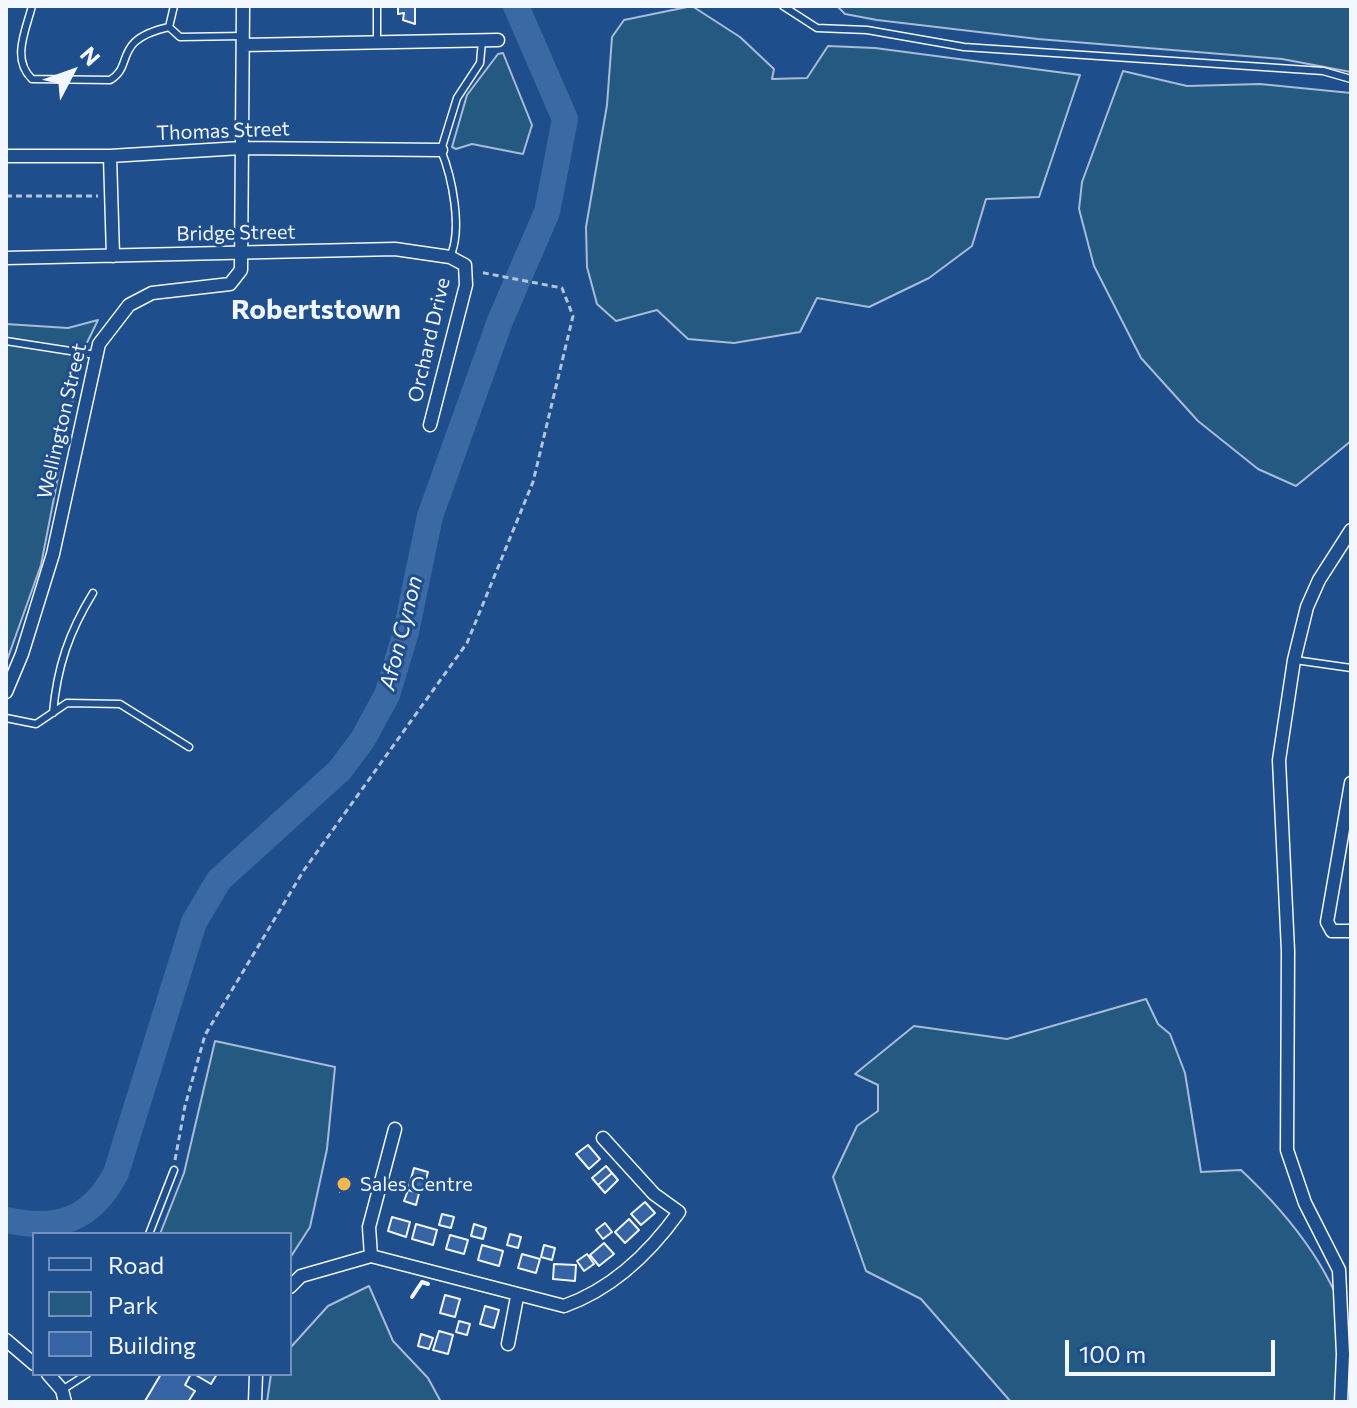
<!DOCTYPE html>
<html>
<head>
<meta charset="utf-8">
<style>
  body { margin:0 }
  #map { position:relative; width:1357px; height:1408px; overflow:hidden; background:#1f4e8c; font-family:Commissioner,sans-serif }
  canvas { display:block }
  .frame { position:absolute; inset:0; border:8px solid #f2f6ff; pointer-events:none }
  .legend { position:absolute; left:32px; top:1232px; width:260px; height:144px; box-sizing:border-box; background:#1f4e8c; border:2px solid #7391ba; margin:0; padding:10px 14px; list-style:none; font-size:24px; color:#f2f6ff }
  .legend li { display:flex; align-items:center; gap:16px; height:40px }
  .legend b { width:40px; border:2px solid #7391ba }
  .north { position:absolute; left:32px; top:32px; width:80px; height:80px; -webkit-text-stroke:6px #1f4e8c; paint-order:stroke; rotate:49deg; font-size:22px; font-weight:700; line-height:32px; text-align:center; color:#f2f6ff }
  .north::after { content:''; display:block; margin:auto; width:28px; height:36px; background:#f2f6ff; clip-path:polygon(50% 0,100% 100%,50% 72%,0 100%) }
  .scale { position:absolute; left:1065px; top:1340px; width:210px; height:36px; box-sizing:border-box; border:4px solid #f2f6ff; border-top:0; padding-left:10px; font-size:24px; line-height:28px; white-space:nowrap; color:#f2f6ff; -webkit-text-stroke:6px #1f4e8c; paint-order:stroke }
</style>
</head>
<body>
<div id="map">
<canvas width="1357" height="1408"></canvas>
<div class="frame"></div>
<ul class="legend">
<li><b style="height:10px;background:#1f4e8c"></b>Road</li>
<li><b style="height:22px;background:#245a82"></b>Park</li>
<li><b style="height:22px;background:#3563a3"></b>Building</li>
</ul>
<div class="north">N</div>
<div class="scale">100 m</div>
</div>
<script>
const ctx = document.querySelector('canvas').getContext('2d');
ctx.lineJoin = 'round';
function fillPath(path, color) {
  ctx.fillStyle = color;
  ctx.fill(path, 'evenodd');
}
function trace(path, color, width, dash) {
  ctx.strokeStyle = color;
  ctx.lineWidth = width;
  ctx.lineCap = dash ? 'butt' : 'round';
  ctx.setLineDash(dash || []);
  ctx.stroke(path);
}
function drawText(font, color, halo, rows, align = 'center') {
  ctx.font = font + ' Commissioner,sans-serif';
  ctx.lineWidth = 6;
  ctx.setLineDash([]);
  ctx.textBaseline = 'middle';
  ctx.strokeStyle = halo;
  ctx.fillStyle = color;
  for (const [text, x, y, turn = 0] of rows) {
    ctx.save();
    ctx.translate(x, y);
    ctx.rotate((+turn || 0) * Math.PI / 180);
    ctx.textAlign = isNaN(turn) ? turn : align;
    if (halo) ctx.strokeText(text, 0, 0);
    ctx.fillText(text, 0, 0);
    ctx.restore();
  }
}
const green = new Path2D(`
  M692 6 740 37 774 69 772 79 807 78 828 46 875 48 1080 75 1039 197 986 199 972 246 929 278 869 307 817 298 800 332 734 343 688 339 657 310 616 321 597 304 587 267 586 227 607 105 612 37 624 20Z
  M837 6H1351V72L1282 59 1038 39 877 20 845 14Z
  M503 53 532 125 523 154 472 144 456 149 452 147 467 95 498 54Z
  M1123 71 1187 86 1260 84 1351 93V441L1296 486 1258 469 1198 421 1141 358 1094 266 1079 209 1082 182Z
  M98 320 82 353 41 565 6 663V324L68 328Z
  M1146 999 1158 1024 1170 1034 1185 1073 1201 1172 1241 1170C1289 1215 1333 1269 1350 1334 1355 1354 1351 1381 1351 1402H1011L921 1299 866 1271 833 1177 857 1126 878 1111V1085L855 1074 914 1026 1007 1039Z
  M215 1041 335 1067 327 1149 310 1227 290 1258V1234H160L184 1173Z
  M369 1286 393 1341 428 1378 441 1402H267L271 1374H290V1348L328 1306Z`);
fillPath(green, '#245a82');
trace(green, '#a8bbd7', 2);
trace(new Path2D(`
  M6 1220C57 1231 91 1221 116 1173L194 922 219 880 340 770 363 739 387 695 406 632 430 516 500 321 547 212 565 119 516 6`), '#3b69a3', 26);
const building = new Path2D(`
  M398 6H415V24L403 20 404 13 398 14Z
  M588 1145 600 1159 589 1169 576 1154Z
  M606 1166 612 1173 598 1185 592 1178Z
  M414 1168 428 1172 423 1190 409 1186Z
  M612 1173 618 1180 605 1193 598 1185Z
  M349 1177 350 1190 340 1192 338 1178Z
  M408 1190 419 1193 416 1205 404 1201Z
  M645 1202 655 1213 641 1225 631 1214Z
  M442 1214 454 1217 451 1228 439 1225Z
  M392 1217 410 1222 406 1237 388 1231Z
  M629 1219 639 1230 625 1243 615 1232Z
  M605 1223 612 1232 603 1239 596 1230Z
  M416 1224 437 1230 433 1245 412 1239Z
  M474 1224 486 1228 483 1239 471 1236Z
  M510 1234 521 1237 518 1248 507 1245Z
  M450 1235 468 1240 464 1254 446 1249Z
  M604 1243 614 1254 599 1266 590 1255Z
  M482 1245 503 1251 499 1266 478 1260Z
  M544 1245 555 1248 552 1260 541 1257Z
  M522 1254 540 1259 536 1273 518 1268Z
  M587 1254 594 1264 584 1271 577 1261Z
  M554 1264 576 1265 575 1281 553 1279Z
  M445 1295 460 1299 455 1317 440 1313Z
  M485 1306 499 1310 494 1328 480 1324Z
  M459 1321 470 1324 467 1335 456 1332Z
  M439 1331 453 1335 448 1354 433 1350Z
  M421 1334 433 1338 429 1349 418 1346Z
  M161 1374H191L185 1385 195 1391 188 1402 145 1401Z
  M194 1374H217L211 1384Z`);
fillPath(building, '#3563a3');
trace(building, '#f2f6ff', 2);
const lane = new Path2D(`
  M32 6C26 30 11 59 32 79L110 80C135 66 111 40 169 27L174 6
  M377 6V42
  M783 6 817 28 867 30 964 47 1323 71 1351 79
  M169 27 180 37 243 36
  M450 257C463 229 452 177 441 150L457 98 480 63 482 41
  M6 341 96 355
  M1295 660 1351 668
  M53 713C57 667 69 632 93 593
  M6 718 36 724 67 703 120 704 189 747
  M149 1234 174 1170
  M62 1390 87 1374`);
const street = new Path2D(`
  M243 45 498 40
  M6 156H110L241 148 441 150
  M110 156 113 256
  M6 258 395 249 450 257 465 265 466 285 430 425
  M6 692 22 654 53 554 99 344 129 305 152 293 230 284 241 270 243 6
  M1351 783 1327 922 1332 931H1351
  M371 1256 369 1227 395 1129
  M290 1287 301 1276 371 1256 564 1306C612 1289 649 1254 679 1212L654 1194 603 1138
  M6 1340 34 1364
  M508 1344 517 1297
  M48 1374 62 1390 65 1402
  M255 1402 256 1374
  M1341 1402 1343 1354 1339 1270 1305 1203 1287 1150 1288 951 1279 760 1294 660 1307 607 1319 580 1351 530`);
trace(lane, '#f2f6ff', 9);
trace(street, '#f2f6ff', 15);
trace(new Path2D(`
  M6 196H98
  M175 1160 185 1106 205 1035 304 870 467 643 533 482 573 316 562 288 479 272`), '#b3c4dc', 3, [6, 4]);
trace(lane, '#1f4e8c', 6);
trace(street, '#1f4e8c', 12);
trace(new Path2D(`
  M412 1297 422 1282 428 1284`), '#f2f6ff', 4);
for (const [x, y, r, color] of [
  [344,1184,8,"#ffb74d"]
]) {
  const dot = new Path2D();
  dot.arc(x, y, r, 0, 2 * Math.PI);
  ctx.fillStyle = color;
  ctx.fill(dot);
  trace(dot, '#1f4e8c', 3);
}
drawText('20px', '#f2f6ff', '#1f4e8c', [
  ["Thomas Street",223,131,-2],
  ["Bridge Street",236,233,-1],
  ["Orchard Drive",429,340,-77],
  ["Wellington Street",62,421,-77]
]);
drawText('20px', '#f2f6ff', '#1f4e8c', [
  ["Sales Centre",360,1184]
], 'left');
drawText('italic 22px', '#f2f6ff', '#1f4e8c', [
  ["Afon Cynon",401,633,-76]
]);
drawText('bold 28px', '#f2f6ff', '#1f4e8c', [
  ["Robertstown",316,310]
]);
</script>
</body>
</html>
